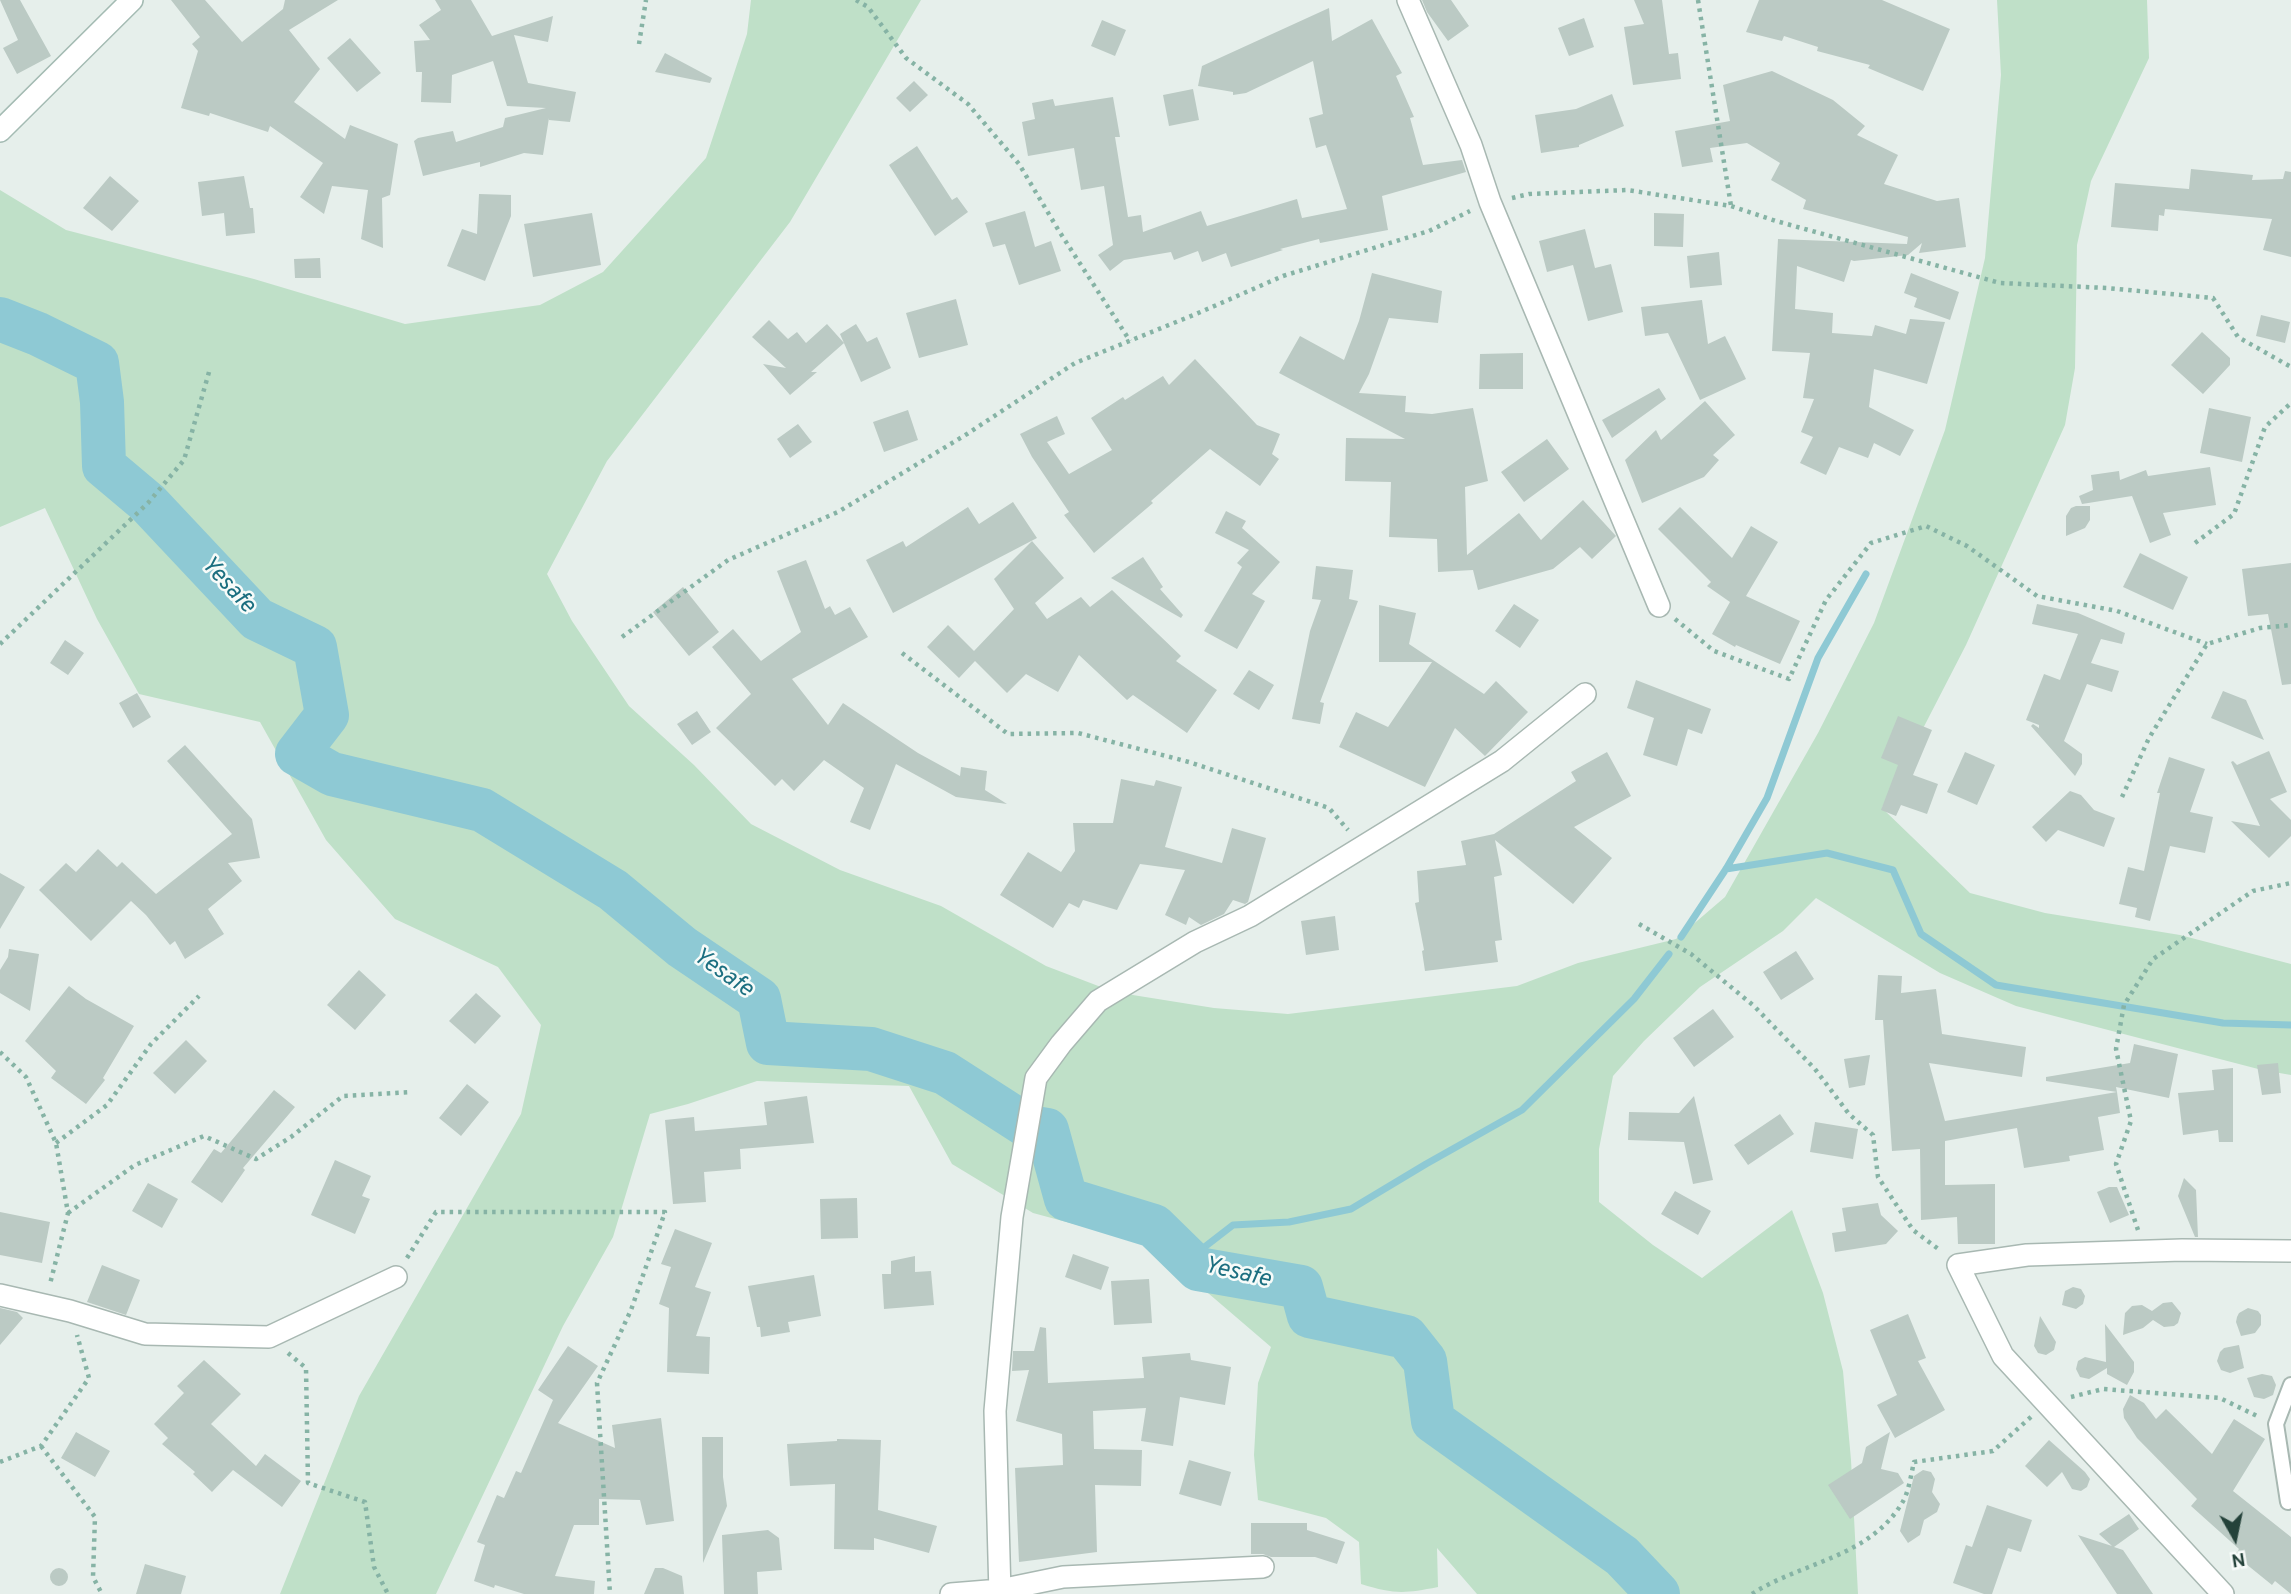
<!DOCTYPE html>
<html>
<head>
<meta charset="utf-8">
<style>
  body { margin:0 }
  #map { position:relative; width:2291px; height:1594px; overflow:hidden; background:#e6efeb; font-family:Overpass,sans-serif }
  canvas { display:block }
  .north { position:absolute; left:2200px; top:1503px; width:70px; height:70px; -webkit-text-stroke:5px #f7fbf9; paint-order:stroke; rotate:171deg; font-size:19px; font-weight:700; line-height:28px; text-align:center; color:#24423a }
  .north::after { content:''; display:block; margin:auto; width:24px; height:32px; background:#24423a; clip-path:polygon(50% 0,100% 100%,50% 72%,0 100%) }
</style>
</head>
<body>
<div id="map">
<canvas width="2291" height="1594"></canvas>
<div class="north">N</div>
</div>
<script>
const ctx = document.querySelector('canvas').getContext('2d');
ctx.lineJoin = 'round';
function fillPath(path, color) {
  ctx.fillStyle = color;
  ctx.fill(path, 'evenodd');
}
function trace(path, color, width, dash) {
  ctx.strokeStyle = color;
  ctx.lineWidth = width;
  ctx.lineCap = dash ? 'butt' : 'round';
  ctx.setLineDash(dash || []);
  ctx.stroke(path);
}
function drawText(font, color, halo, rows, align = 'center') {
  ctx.font = font + ' Overpass,sans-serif';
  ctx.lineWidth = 5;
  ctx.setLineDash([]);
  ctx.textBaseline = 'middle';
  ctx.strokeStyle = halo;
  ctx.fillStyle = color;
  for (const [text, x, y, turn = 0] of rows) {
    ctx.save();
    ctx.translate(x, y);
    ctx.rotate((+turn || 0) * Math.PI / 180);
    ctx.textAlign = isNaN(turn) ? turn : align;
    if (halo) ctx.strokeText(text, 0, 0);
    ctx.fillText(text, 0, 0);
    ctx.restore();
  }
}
fillPath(new Path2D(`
  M751 0H921L790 222 607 461 547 574 572 621 629 706 694 765 751 824 840 870 941 906 1046 966 1114 992 1214 1008 1288 1014 1517 986 1578 963 1676 939 1725 897 1818 733 1874 623 1945 430 1985 258 2001 75 1997 0H2147L2149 58 2091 181 2077 245 2075 368 2065 425 1966 645 1882 808 1970 893 2045 913 2180 935 2291 964V1075L2262 1070 2016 1006 1940 973 1816 898 1783 931 1700 987 1644 1041 1613 1076 1599 1149V1202L1653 1245 1702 1278 1792 1210 1823 1293 1843 1371 1851 1460 1858 1594H1477L1437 1548 1438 1587C1403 1594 1394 1594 1361 1584L1359 1542 1326 1518 1258 1500 1254 1455 1258 1383 1271 1347 1152 1245 1033 1213 952 1164 909 1086 757 1081 688 1104 650 1114 613 1237 563 1326 436 1594H280L359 1396 521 1114 541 1025 498 967 395 919 326 840 260 722 139 694 97 619 45 508 0 527V190L66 230 254 279 405 324 540 305 603 272 706 158 747 34Z`), '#bfe0c8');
trace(new Path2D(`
  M1726 869 1827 853 1893 870 1921 934 1996 985 2223 1023 2291 1025
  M1681 937 1726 869 1767 798 1818 658 1866 574
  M1189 1259 1233 1225 1289 1222 1351 1209 1426 1164 1522 1110 1634 999 1669 954`), '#8ec9d4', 7);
trace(new Path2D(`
  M0 319 38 334 97 363 102 402 104 466 148 503 257 619 315 647 327 715 297 754 332 774 482 810 613 890 682 947 759 999 768 1043 871 1049 945 1073 1029 1127 1047 1130 1066 1199 1154 1226 1198 1269 1301 1287 1309 1316 1406 1337 1425 1361 1433 1421 1622 1556 1658 1594`), '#8ec9d4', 44);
fillPath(new Path2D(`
  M0 0H20L51 56 17 74 3 48 18 40Z
  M171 0H205L242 42 283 9 285 0H338L289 30 320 69 294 102 345 139 350 125 398 144 390 195 382 198 383 248 361 239 368 190 332 186 324 214 300 197 323 163 270 126 268 132 210 113 209 116 181 108 198 51 192 44 200 37Z
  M435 0H471L492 36 553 16 548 42 514 35 528 83 576 92 570 122 549 120V118L543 155 524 153 480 167V162L423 176 414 141 418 138 453 131 456 142 503 127 505 118 546 108 507 106 493 61 452 75 451 103 421 102 422 72H416L414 41 430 40 419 25 441 10Z
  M1422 0H1451L1469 26 1448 41 1427 12Z
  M1634 0H1662L1669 54 1678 53 1681 79 1633 85 1624 27 1644 24Z
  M1759 0H1882L1950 29 1923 91 1868 68 1870 65 1817 51 1818 47 1784 36 1782 41 1746 32Z
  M1329 8 1332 41 1372 19 1402 73 1396 76 1414 117 1410 118 1423 165 1462 160 1466 172 1382 196 1388 230 1320 243 1319 239 1280 249 1283 250 1231 267 1226 253 1202 262 1198 251 1174 260 1171 252 1124 260 1110 271 1098 255 1113 245 1104 186 1081 190 1074 148 1028 156 1022 122 1035 119 1032 103 1053 99 1055 106 1113 97 1120 137H1115L1128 217 1141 215 1143 232 1201 211 1207 226 1297 199 1302 218 1347 209 1326 145 1316 148 1309 118 1323 114 1313 61 1246 93 1233 95V92L1198 86 1202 66Z
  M1584 18 1594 47 1569 56 1558 28Z
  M1102 20 1126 30 1115 56 1091 46Z
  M350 38 381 73 357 92 327 58Z
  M665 53 712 78 710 83 655 72Z
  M1772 71 1833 100 1865 126 1857 135 1898 155 1884 184 1937 201 1959 198 1966 247 1919 253 1922 243 1908 255 1854 261 1851 260 1844 282 1797 266 1795 309 1833 313 1832 333 1872 336 1875 325 1906 334 1910 319 1945 322 1927 384 1874 369 1869 407 1914 430 1900 456 1874 443 1868 458 1839 447 1826 475 1800 463 1813 437 1801 432 1814 399 1803 398 1810 353 1772 351 1778 239 1907 244 1908 237 1803 209 1806 200 1771 180 1780 163 1747 143 1710 148 1713 162 1682 167 1675 131 1730 121 1723 85Z
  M914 81 928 95 910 112 896 98Z
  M1193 89 1199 120 1169 126 1163 95Z
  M1612 94 1624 126 1579 145V147L1541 153 1535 115 1576 109Z
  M917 146 952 200 957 197 968 212 935 236 889 165Z
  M2191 169 2253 175 2252 180 2283 179 2285 171 2291 172V257L2263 250 2272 219 2165 209 2164 216 2159 215 2158 231 2111 227 2115 183 2189 189Z
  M110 176 139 201 112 231 83 208Z
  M244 176 250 208H253L255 233 226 236 224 213 202 216 198 182Z
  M479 194 511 195V216L485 281 447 266 462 229 477 234Z
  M1025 211 1035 247 1051 241 1061 271 1019 285 1005 244 993 247 985 223Z
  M592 213 601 265 533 277 524 224Z
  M1654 213 1684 214 1683 247 1654 246Z
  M1585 229 1595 268 1611 264 1623 312 1588 321 1573 265 1547 272 1539 241Z
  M1719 252 1722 285 1690 288 1687 256Z
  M320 258 321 278H295L294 259Z
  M1372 273 1442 291 1438 323 1389 318 1369 374 1359 393 1406 396 1405 412 1432 414 1473 408 1488 481 1465 487 1467 555 1519 513 1541 540 1583 500 1616 536 1592 559 1580 547 1553 569 1478 590 1473 570 1438 572 1437 539 1389 537 1391 482 1345 481 1346 438 1405 439 1279 373 1300 336 1344 360 1359 321Z
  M1911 273 1959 292 1950 320 1914 307 1917 298 1904 293Z
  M956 299 968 345 919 358 906 313Z
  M1702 300 1708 344 1725 336 1746 379 1700 400 1668 333 1645 336 1641 307Z
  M2261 315 2290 322 2285 343 2256 336Z
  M769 320 788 339 797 332 806 343 827 324 844 343 811 372H817L790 395 763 364 786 368 752 337Z
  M856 324 867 342 877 337 891 368 861 382 840 334Z
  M2202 332 2230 358V365L2203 394 2171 365Z
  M1523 353V389H1479L1480 354Z
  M1195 359 1257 425 1280 434 1272 454 1279 459 1260 486 1210 449 1151 501 1153 503 1094 553 1064 515 1069 512 1032 457 1020 434 1057 416 1065 434 1047 442 1069 474 1112 450 1091 418 1123 397 1125 400 1163 376 1169 385Z
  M1659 388 1666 399 1612 438 1602 420Z
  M1705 401 1735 435 1713 455 1719 460 1704 477 1642 503 1625 460 1656 430 1661 440Z
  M2209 408 2251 417 2242 462 2200 453Z
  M908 410 918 440 884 452 873 422Z
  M798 424 812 442 790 458 777 439Z
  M1547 439 1569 469 1524 502 1501 472Z
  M2210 467 2216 505 2163 513 2171 535 2150 543 2132 496 2082 504 2079 496 2093 490 2091 475 2119 471 2120 480 2146 470 2148 476Z
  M1013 502 1037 538 893 613 866 560 903 541 906 547 968 507 979 524Z
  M2076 506H2090V520L2085 528 2066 536V516L2071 508Z
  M1680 507 1732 558 1751 526 1778 542 1746 596 1800 621 1780 664 1736 645 1735 647 1712 634 1730 602 1707 586 1711 582 1658 529Z
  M1226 511 1246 521 1242 528 1280 562 1252 594 1265 601 1237 649 1204 631 1242 567 1237 563 1249 550 1215 533Z
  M1032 541 1064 578 1035 603 1047 619 1081 597 1090 607 1112 590 1181 656 1176 661 1217 690 1187 733 1133 695 1127 700 1079 655 1058 692 1026 674 1007 693 975 661 959 678 927 647 948 625 974 651 1014 609 994 579Z
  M2140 553 2188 577 2173 610 2123 587Z
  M1143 557 1163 587 1160 589 1183 615 1181 618 1111 578Z
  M806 560 825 609 830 606 835 615 850 607 868 637 792 679 828 725 843 703 918 753 960 776 961 767 987 771 985 790 1007 804 956 797 896 764 870 830 850 822 864 788 824 760 794 791 782 779 775 786 716 728 751 694 712 647 733 629 761 661 801 632 777 571Z
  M2291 563V684L2282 685 2268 614 2248 616 2242 569Z
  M1316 566 1353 570 1349 599 1358 601 1320 702 1324 703 1320 724 1292 719 1310 631 1321 600 1312 599Z
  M683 587 719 632 689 656 653 612Z
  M1514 604 1539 620 1520 648 1495 631Z
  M2037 604 2078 613 2125 633 2122 644 2101 639 2091 663 2119 671 2112 692 2087 684 2064 741 2082 754V764L2075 776 2031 726 2033 724 2039 728V725L2026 720 2044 674 2060 680 2078 634 2032 624Z
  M1379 605 1416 613 1409 644 1484 694 1496 681 1528 712 1485 756 1455 728 1425 787 1339 747 1356 712 1388 727 1432 662H1379Z
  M65 640 84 653 68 675 50 663Z
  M1249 670 1274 685 1259 710 1233 694Z
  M1636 680 1711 709 1702 734 1688 729 1677 766 1643 755 1654 718 1627 708Z
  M2223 691 2246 700 2264 740 2211 718Z
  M137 693 151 717 133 728 119 703Z
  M697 711 711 732 692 745 677 724Z
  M1898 716 1932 730 1913 775 1938 784 1927 814 1901 805 1896 816 1881 810 1898 765 1881 758Z
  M185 745 252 819 260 858 228 863 242 881 208 909 224 934 185 959 175 941 170 945 146 915 131 901 91 941 39 890 66 863 76 872 98 849 117 867 122 862 156 894 232 834 167 761Z
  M2269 751 2287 792 2270 799 2291 820V836L2269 858 2231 821 2260 826 2231 762 2233 761 2237 765Z
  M1607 752 1631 796 1574 827 1612 858 1573 904 1495 840 1502 875 1494 877 1502 940 1495 941 1498 962 1425 971 1422 951 1424 950 1415 903 1419 902 1417 871 1466 865 1461 841 1494 834 1576 781 1571 772Z
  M1965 752 1995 765 1977 805 1947 792Z
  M2169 757 2205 769 2190 812 2213 817 2205 853 2170 846 2150 921 2135 917 2137 908 2119 904 2128 867 2144 871 2160 793H2157Z
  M1121 779 1154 786 1156 780 1182 787 1165 847 1222 863 1232 828 1266 838 1248 902 1245 904 1233 900 1224 914 1201 925 1189 917 1186 925 1165 915 1185 870 1140 864 1117 910 1083 900 1079 908 1069 903 1053 928 1000 895 1028 852 1061 872 1075 851 1073 823H1113Z
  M2070 791 2081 795 2094 810 2115 818 2104 847 2058 830 2046 842 2032 827Z
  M0 873 25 887 0 929Z
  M1335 916 1339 950 1306 955 1301 921Z
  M9 949 39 954 30 1011 0 993V970L8 957Z
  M1796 951 1814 979 1781 1000 1763 972Z
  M359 970 386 995 355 1030 327 1005Z
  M1878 975 1902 976 1901 993 1936 989 1942 1034 2026 1047 2022 1077 1929 1063 1945 1121 2117 1092 2120 1113 2098 1117 2104 1150 2069 1156 2070 1161 2024 1168 2017 1128 1945 1141V1185L1995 1184V1244H1958L1957 1217 1921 1220 1920 1149 1892 1151 1883 1020H1875Z
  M69 986 86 999 134 1026 103 1078 105 1080 86 1104 51 1078 56 1071 25 1041Z
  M476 993 501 1016 475 1044 449 1021Z
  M1713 1009 1734 1037 1694 1067 1673 1038Z
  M186 1040 207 1061 175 1094 153 1073Z
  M2134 1044 2178 1054 2169 1098 2116 1087 2117 1092 2046 1081V1077L2130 1063Z
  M1870 1055 1865 1085 1849 1088 1844 1059Z
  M2278 1063 2281 1093 2262 1095 2257 1065Z
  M2233 1068V1142H2219L2218 1130 2183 1135 2178 1093 2214 1090 2212 1070Z
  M467 1084 489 1102 461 1136 439 1118Z
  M274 1090 295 1107 243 1168 245 1170 222 1203 191 1182 214 1149 221 1153Z
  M807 1096 814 1143 740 1149 741 1169 704 1172 706 1202 673 1204 665 1120 694 1117 695 1131 767 1125 764 1102Z
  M1694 1096 1713 1180 1693 1184 1684 1142 1628 1140 1629 1112 1679 1113Z
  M1780 1114 1794 1134 1748 1165 1734 1145Z
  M1815 1122 1858 1129 1853 1159 1810 1152Z
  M335 1160 371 1176 362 1196 370 1199 355 1234 311 1215Z
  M2184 1178 2196 1190 2198 1237H2195L2178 1196Z
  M148 1183 178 1199 162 1228 132 1211Z
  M2109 1187H2117L2129 1215 2110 1223 2097 1192Z
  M1675 1191 1711 1211 1698 1235 1661 1214Z
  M857 1198 858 1238 821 1239 820 1199Z
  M1878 1203 1881 1215 1898 1231 1886 1244 1835 1252 1832 1233 1846 1231 1842 1208Z
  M0 1212 50 1222 42 1263 0 1255Z
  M675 1229 712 1243 695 1287 711 1292 696 1336 710 1337 709 1374 667 1372 669 1308 659 1304 671 1267 661 1264Z
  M1073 1254 1109 1267 1101 1290 1065 1277Z
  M915 1256V1272L931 1271 934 1305 884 1309 882 1274H891V1261Z
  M102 1265 140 1280 126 1315 87 1302Z
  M814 1275 821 1316 788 1322 790 1332 761 1337 760 1327H757L748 1286Z
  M1149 1279 1152 1323 1114 1325 1111 1281Z
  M2073 1287 2081 1289 2085 1296 2083 1304 2076 1309 2062 1305 2065 1291Z
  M2172 1302 2181 1313 2178 1323 2174 1326 2164 1327 2153 1320 2143 1328 2123 1335 2125 1313 2132 1306 2142 1305 2152 1311 2163 1303Z
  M0 1308 17 1312 23 1318 0 1345Z
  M2248 1308 2258 1311 2261 1315V1325L2255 1333 2241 1336 2236 1322 2237 1317 2239 1313Z
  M1908 1314 1926 1358 1918 1361 1945 1410 1895 1438 1877 1405 1897 1395 1870 1330Z
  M2040 1316 2056 1342 2054 1350 2046 1355 2038 1353 2034 1346Z
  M2105 1324 2134 1362V1372L2127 1385 2107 1374V1368L2089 1379 2080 1377 2076 1369 2078 1361 2085 1357 2106 1362Z
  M1040 1327 1046 1328 1048 1383 1144 1378 1142 1357 1190 1353 1191 1360 1231 1367 1225 1405 1180 1397 1173 1446 1141 1441 1146 1408 1093 1411 1094 1449 1142 1450 1141 1486 1095 1485 1097 1552 1019 1562 1015 1468 1063 1465 1062 1434 1016 1421 1029 1370 1012 1371 1013 1351H1034Z
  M2239 1345 2244 1368 2230 1373 2221 1370 2217 1361 2220 1352 2224 1348Z
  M568 1346 598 1366 558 1423 615 1448 612 1425 661 1418 674 1521 646 1525 640 1500 599 1499V1525H574L555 1576 595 1581 594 1594H524L495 1585 494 1588 474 1581 485 1545 477 1542 497 1495 504 1498 516 1471 521 1473 553 1400 538 1390Z
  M204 1360 241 1394 211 1424 256 1466 265 1454 301 1481 282 1507 233 1470 212 1492 193 1474 195 1472 162 1444 168 1438 154 1424 184 1393 177 1386Z
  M2262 1374 2272 1376 2276 1385 2273 1395 2264 1399 2254 1397 2247 1378Z
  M2130 1395 2144 1403 2156 1419 2166 1409 2212 1454 2234 1419 2265 1439 2233 1491 2291 1537V1594L2275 1581 2272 1585 2235 1555 2239 1549 2191 1506 2197 1499 2137 1438 2124 1418 2123 1409Z
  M76 1432 110 1451 95 1477 61 1458Z
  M1890 1432 1881 1469 1898 1473 1904 1483 1850 1519 1828 1485 1862 1463 1866 1447Z
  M702 1437H723V1477L727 1506 703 1563Z
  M837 1439 881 1440 878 1510 937 1526 929 1553 874 1538V1550L834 1549 835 1484 790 1486 787 1444 837 1441Z
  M2049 1440 2085 1472 2090 1479 2087 1487 2081 1491 2072 1489 2062 1472 2047 1487 2025 1466Z
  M1189 1460 1231 1472 1221 1506 1179 1494Z
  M1923 1470 1931 1472 1935 1479 1932 1492 1940 1504 1937 1512 1924 1520 1920 1535 1908 1543 1900 1531 1914 1476Z
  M1987 1505 2032 1520 2021 1552 2008 1548 1992 1594H1984L1953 1583 1966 1545 1972 1547Z
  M2129 1514 2139 1529 2114 1547 2123 1550 2153 1594H2117L2078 1535 2112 1546 2099 1534Z
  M1251 1523H1307V1530L1345 1542 1337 1564 1315 1557H1271L1263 1554H1251Z
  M768 1530 779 1538 782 1570 757 1572 758 1594H724L722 1535Z
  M145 1564 186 1576 181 1594H136Z
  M50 1577a9 9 0 1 1 18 0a9 9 0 1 1-18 0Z
  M655 1568H663L682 1576 684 1594H644Z`), '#bbcac4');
const lane = new Path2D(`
  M2288 1502 2276 1424 2291 1385`);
const street = new Path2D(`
  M1408 0 1471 145 1490 202 1659 606
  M0 1295 70 1311 145 1334 269 1337 396 1277
  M951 1594 1000 1590 1063 1577 1263 1567
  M1000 1594 995 1411 1012 1217 1036 1078 1061 1044 1098 1001 1195 942 1250 916 1502 761 1585 694
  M2223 1594 2003 1356 1958 1265 2027 1255 2182 1250 2291 1251`);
const secondary = new Path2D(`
  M0 131 132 0`);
trace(lane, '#a8b8b2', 18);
trace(street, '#a8b8b2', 24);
trace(secondary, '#a4bbb3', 24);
trace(new Path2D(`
  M856 0 868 7 906 58 968 104 1019 164 1059 231 1130 341
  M1698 0 1731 206
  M639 44 646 0
  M1512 198 1529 194 1627 190 1731 206 1776 221 2000 283 2107 288 2213 298 2238 337 2291 367
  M2195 543 2234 514 2265 427 2291 403
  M1675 619 1714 651 1789 679 1826 600 1871 543 1926 526 1967 546 2037 596 2117 611 2207 644
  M622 637 728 560 838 512 967 434 1075 363 1196 314 1283 276 1429 231 1470 211
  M0 644 148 503 184 460 209 372
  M902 653 1008 734 1078 733 1189 762 1329 808 1348 830
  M2122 797 2149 738 2207 644 2260 628 2291 625
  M1639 924 1691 954 1754 1006 1815 1069 1849 1114 1873 1135 1878 1177 1913 1230 1941 1251
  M0 1052 26 1077 56 1143 68 1213 50 1284
  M56 1143 107 1105 151 1044 199 996
  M68 1213 135 1165 204 1136 256 1159 291 1137 343 1096 412 1092
  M2138 1230 2116 1164 2131 1121 2116 1049 2124 1005 2153 959 2253 891 2291 883
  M407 1258 436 1212H665L631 1310 597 1383 610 1594
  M288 1353 306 1368 308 1483 365 1502 374 1567 388 1594
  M2071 1397 2103 1389 2220 1398 2259 1417
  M41 1446 95 1517 93 1577 102 1594
  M0 1462 41 1446 89 1378 77 1335
  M1752 1594C1801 1562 1869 1558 1902 1503 1909 1492 1911 1474 1914 1462L1993 1451 2032 1416`), '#86b3a5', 4.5, [3.5, 5]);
trace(lane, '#fff', 14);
trace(street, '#fff', 21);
trace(secondary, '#fff', 21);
drawText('italic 24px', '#1c6f80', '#f7fbf9', [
  ["Yesafe",227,586,47],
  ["Yesafe",722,974,35],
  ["Yesafe",1237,1274,13]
]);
</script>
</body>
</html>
